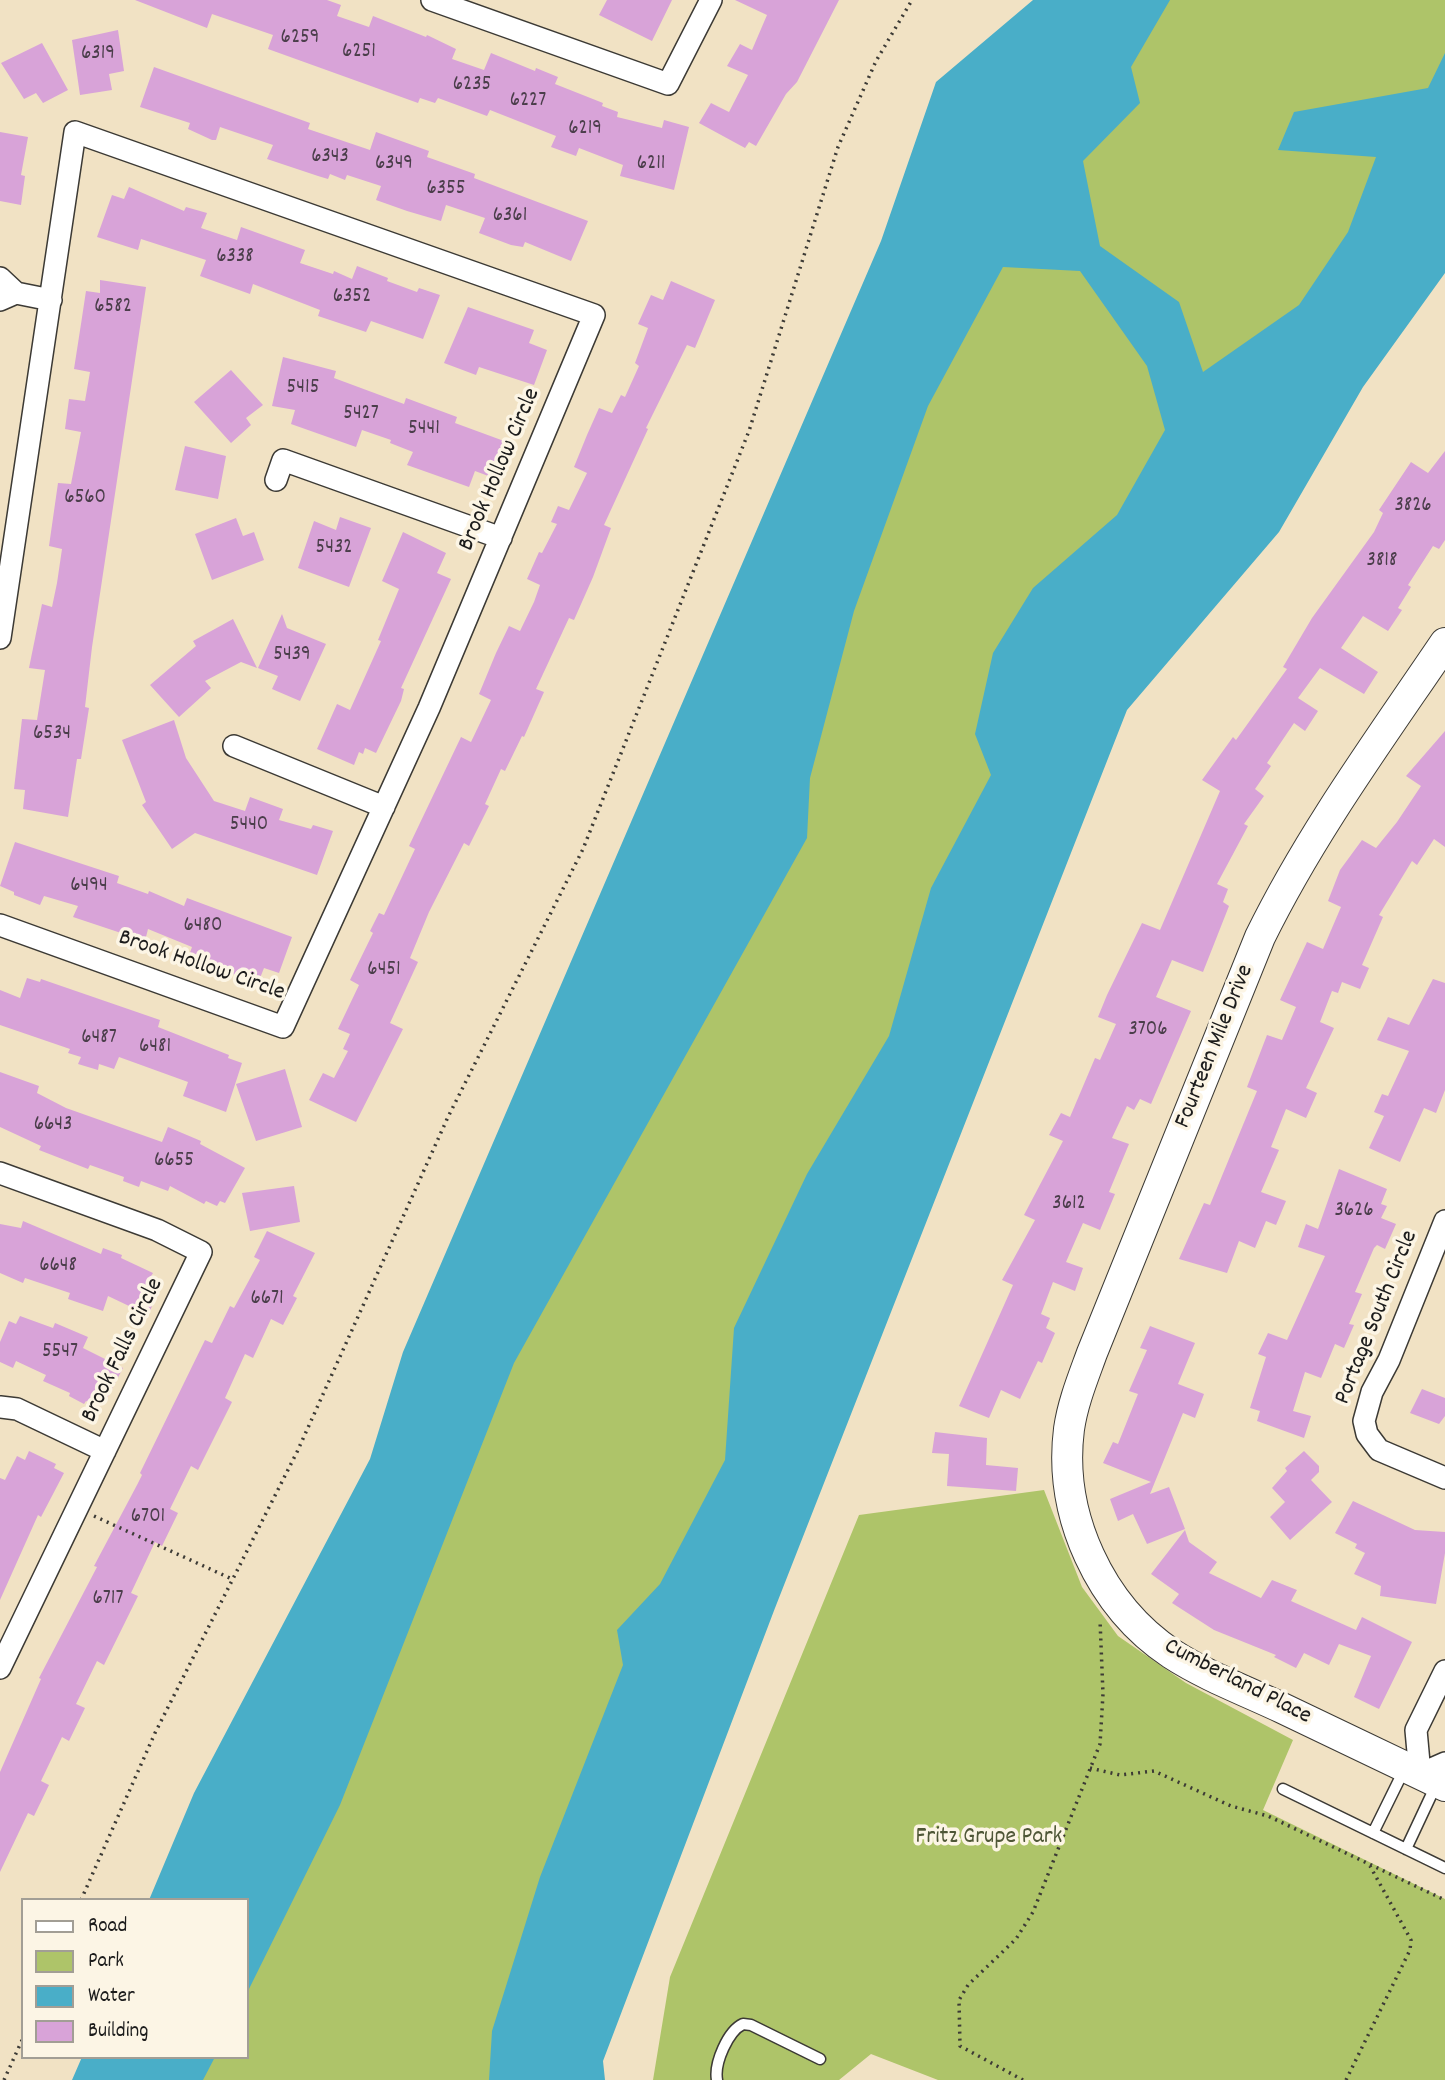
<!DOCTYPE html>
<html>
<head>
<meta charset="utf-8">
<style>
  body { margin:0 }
  #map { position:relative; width:1445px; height:2080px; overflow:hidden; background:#f1e2c4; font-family:Dekko,sans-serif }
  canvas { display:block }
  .legend { position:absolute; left:21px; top:1898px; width:228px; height:161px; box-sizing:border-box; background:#fcf5e5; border:2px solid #a29e95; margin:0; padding:9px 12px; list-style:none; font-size:21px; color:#1c1c1c }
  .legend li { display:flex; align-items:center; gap:14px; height:35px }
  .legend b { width:35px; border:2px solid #a29e95 }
</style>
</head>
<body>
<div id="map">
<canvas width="1445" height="2080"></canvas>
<ul class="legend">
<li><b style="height:9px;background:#fff"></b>Road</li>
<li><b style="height:19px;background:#aec469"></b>Park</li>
<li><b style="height:19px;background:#49aec8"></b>Water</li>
<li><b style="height:19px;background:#d8a3d8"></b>Building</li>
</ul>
</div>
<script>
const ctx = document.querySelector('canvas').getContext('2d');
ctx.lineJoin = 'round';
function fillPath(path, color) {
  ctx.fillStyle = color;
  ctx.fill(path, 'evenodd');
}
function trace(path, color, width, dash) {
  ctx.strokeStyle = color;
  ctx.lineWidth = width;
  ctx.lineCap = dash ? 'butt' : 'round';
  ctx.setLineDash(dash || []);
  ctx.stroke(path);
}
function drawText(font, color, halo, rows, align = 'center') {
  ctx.font = font + ' Dekko,sans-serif';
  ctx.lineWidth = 7;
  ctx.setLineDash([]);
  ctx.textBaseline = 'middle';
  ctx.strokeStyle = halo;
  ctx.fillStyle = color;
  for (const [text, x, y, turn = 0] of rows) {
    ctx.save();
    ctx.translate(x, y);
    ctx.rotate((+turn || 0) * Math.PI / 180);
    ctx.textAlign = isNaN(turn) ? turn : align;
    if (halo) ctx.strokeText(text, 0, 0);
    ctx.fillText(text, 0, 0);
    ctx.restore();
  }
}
fillPath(new Path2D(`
  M1136 0H1445V120L1210 429 505 2080H154L165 2057H247V1900L953 285Z
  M1044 1490 1082 1587 1118 1636 1186 1683 1293 1740 1263 1810 1445 1899V2080H938L871 2054 839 2080H653L670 1977 859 1515Z`), '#aec469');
fillPath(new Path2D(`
  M1033 0H1170L1131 67 1140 103 1083 161 1100 246 1179 302 1203 372 1299 305 1348 232 1376 157 1278 150 1294 112 1428 88 1445 53V273L1363 387 1279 532 1127 710 775 1608 603 2061 605 2080H489L492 2031 540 1877 623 1665 617 1630 660 1584 725 1460 734 1328 807 1174 889 1036 931 888 991 775 975 734 993 653 1033 588 1117 515 1165 430 1147 366 1080 271 1003 267 928 406 854 611 810 778 807 838 514 1363 340 1805 247 1993V1900H149L194 1793 370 1459 403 1352 881 241 936 82Z
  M82 2057H215L203 2080H72Z`), '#49aec8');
fillPath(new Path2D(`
  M135 0H327L341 5 337 16 369 27 373 16 426 37 427 35 456 49 452 59 484 70 491 53 535 71 536 68 558 77 555 84 603 103 602 106 618 112 617 117 662 128 664 120 689 127 674 190 620 176 623 165 579 148 576 156 551 147 556 136 490 110 487 116 438 98 435 103 420 98 418 103 268 49 273 35 212 14 207 28Z
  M607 0H672L652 41 599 15Z
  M735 0H839L797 82 786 94 756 146 749 142 745 148 699 123 711 103 729 112 748 75 727 66 740 44 752 50 767 15Z
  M118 30 124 71 109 74 112 90 80 95 72 40Z
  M42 43 68 90 43 103 36 93 24 99 1 63Z
  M154 67 310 123 308 129 370 150 376 132 429 151 427 157 475 174 474 178 588 221 571 261 525 242 523 247 511 245 479 233 485 218 446 205 441 221 407 211 376 200 381 186 347 175 345 180 330 174 328 179 318 176 267 159 273 145 220 127 216 140H212L188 129 190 123 140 107Z
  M0 132 28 137 21 175 25 176 21 205 0 201Z
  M129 187 184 211 186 207 207 213 201 228 237 240 241 227 305 250 300 263 333 274 334 271 352 279 357 266 388 278 387 281 417 292 419 288 440 295 423 339 371 321 366 332 318 316 320 310 253 284 250 294 200 276 206 260 141 239 138 250 97 237 112 195 124 199Z
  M100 280 146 287 92 647 85 707 89 708 81 759H77L68 817 23 809 25 790 14 789 22 719 37 720 45 670 29 668 42 604 52 607 57 583 62 549 49 546 58 483 71 484 81 432 65 429 69 399 85 401 90 372 74 369 81 324 86 291 100 293Z
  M671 281 715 300 695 348 687 345 646 428 648 429 604 525 611 528 593 577 574 620 569 618 536 689 544 692 524 737 522 736 505 771 501 769 485 804 489 806 469 846 464 843 429 912 410 958 418 962 390 1023 403 1029 356 1122 309 1100 323 1073 334 1078 348 1051 343 1049 350 1034 338 1029 359 985 350 980 373 933 370 931 379 913 384 915 415 849 409 846 461 737 471 742 491 700 479 694 496 653 509 626 520 631 534 602 540 585 527 579 539 552 542 553 557 524 551 522 558 506 569 510 587 473 574 467 587 435 599 408 612 413 621 395 625 397 639 366 635 363 648 328 638 324 651 295 663 300Z
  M468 307 534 330 529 343 547 350 534 385 479 367 476 375 444 363Z
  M283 357 336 371 334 378 404 404 406 398 457 417 455 423 504 441 491 477 475 471 469 487 407 465 413 452 390 443 391 440 362 430 356 447 291 424 295 410 272 406Z
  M231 370 263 405 246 418 251 425 231 443 194 402Z
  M185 446 226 456 218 499 175 490Z
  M1445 451V540L1439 549 1433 546 1408 585 1411 587 1398 608 1402 610 1388 631 1363 616 1341 648 1378 672 1364 694 1320 668 1298 698 1318 711 1305 731 1294 723 1267 763 1271 766 1255 789 1264 796 1244 824 1248 826 1217 884 1228 889 1223 902 1229 906 1203 972 1172 960 1156 997 1191 1011 1151 1104 1140 1099 1134 1110 1127 1106 1112 1138 1129 1144 1109 1192 1115 1194 1100 1230 1083 1223 1066 1262 1083 1268 1075 1291 1053 1282 1041 1314 1050 1318 1046 1328 1055 1333 1042 1363 1038 1361 1020 1399 1001 1390 989 1418 959 1406 1013 1285 1002 1280 1035 1220 1024 1215 1063 1141 1049 1135 1061 1113 1070 1117 1095 1058 1100 1060 1116 1024 1098 1017 1107 995 1142 923 1160 930 1220 791 1202 780 1233 737 1236 740 1287 669 1283 667 1312 618 1374 532 1383 513 1379 510 1411 462 1428 473Z
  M340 517 371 528 349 587 298 568 314 521 336 530Z
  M236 518 243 536 254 532 264 560 212 580 195 534Z
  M403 532 446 553 437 573 451 579 401 688 404 689 401 701 376 753 365 748 363 754 359 752 354 765 317 749 337 704 350 710 381 641 378 640 399 589 382 581Z
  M282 614 287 628 326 644 300 701 272 689 278 676 258 668Z
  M233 619 257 668 241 662 205 681 211 688 179 717 150 685 196 646 193 641Z
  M174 720 186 758 214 801 245 811 250 797 283 809 279 820 311 829 313 825 333 831 317 875 195 833 172 849 142 805 146 802 122 740Z
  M1445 731V847L1434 839 1417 865 1412 861 1379 915 1383 917 1362 965 1369 968 1360 989 1342 982 1338 993 1332 991 1320 1022 1334 1028 1306 1088 1317 1093 1306 1118 1286 1109 1271 1147 1279 1150 1261 1192 1286 1201 1276 1225 1266 1221 1255 1248 1239 1241 1227 1273 1179 1259 1204 1203 1210 1205 1257 1091 1247 1087 1267 1035 1282 1040 1296 1007 1280 1000 1307 942 1323 949 1341 907 1328 901 1340 870 1362 840 1376 848 1397 822 1421 786 1406 776Z
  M15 842 119 876 117 883 148 894 149 891 184 906 187 898 292 937 279 973 264 968 258 983 188 958 192 947 148 929 145 941 73 917 78 906 44 896 40 905 14 895V892L0 886Z
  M27 978 40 982 41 979 160 1020 158 1027 229 1055 228 1058 242 1063 226 1112 183 1096 188 1082 119 1057 114 1069 99 1064 98 1070 78 1064 81 1057 68 1053 70 1049 0 1025V990L20 998Z
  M1433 979 1445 983V1090L1436 1113 1424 1108 1400 1162 1369 1148 1384 1116 1374 1112 1382 1094 1388 1096 1409 1051 1377 1040 1388 1017 1409 1025Z
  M285 1069 302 1127 256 1141 236 1084Z
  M0 1072 39 1086 37 1093 66 1108 162 1142 168 1127 201 1141 200 1144 245 1168 225 1203 220 1201 217 1206 206 1201 204 1204 170 1186 168 1191 141 1181 139 1187 123 1181 124 1177 90 1165 88 1169 39 1150 41 1146 0 1127Z
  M1339 1169 1387 1189 1381 1204 1387 1206 1381 1218 1396 1224 1385 1249 1377 1245 1374 1248 1355 1292 1362 1294 1349 1324 1354 1325 1344 1348 1335 1344 1321 1378 1305 1372 1293 1411 1311 1416 1304 1438 1257 1421 1260 1411 1250 1408 1266 1357 1258 1354 1268 1333 1287 1340 1325 1256 1298 1247 1306 1224 1318 1229Z
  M294 1186 300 1222 250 1231 242 1193Z
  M23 1221 101 1254 103 1248 122 1255 121 1258 153 1273 150 1278 162 1284 148 1315 108 1296 103 1311 68 1299 70 1293 25 1278 23 1283 0 1273V1224L21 1228Z
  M267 1231 315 1253 293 1296 297 1298 283 1325 271 1319 253 1358 245 1354 225 1398 232 1402 198 1470 191 1466 170 1509 178 1513 162 1546 155 1542 131 1593 138 1596 104 1665 97 1661 76 1704 85 1708 69 1741 62 1737 41 1781 49 1785 34 1816 28 1813 0 1872V1772L41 1679 39 1678 97 1567 94 1566 137 1485 142 1475 140 1473 205 1340 212 1343 230 1306 234 1308 260 1260 254 1257Z
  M20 1316 53 1328 55 1323 88 1337 83 1348 123 1368 105 1402 100 1399 97 1406 86 1401 84 1404 69 1396 70 1393 43 1381 46 1375 16 1361 13 1368 0 1362V1342L9 1321 16 1324Z
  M1150 1326 1195 1343 1178 1384 1204 1394 1195 1418 1183 1413 1150 1494 1169 1487 1185 1529 1147 1544 1133 1514 1118 1521 1110 1499 1151 1482 1103 1463 1113 1442 1118 1444 1138 1394 1129 1391 1147 1350 1140 1348Z
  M1422 1389 1445 1398V1416L1439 1424 1410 1413Z
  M935 1432 987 1438 986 1465 1018 1468 1016 1491 947 1486 949 1454 932 1453Z
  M29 1451 56 1464 54 1468 64 1473 41 1517 38 1515 0 1600V1478L5 1480 17 1456 25 1460Z
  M1304 1451 1319 1466V1472L1311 1480 1332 1502 1290 1540 1270 1517 1285 1502 1272 1488 1287 1471 1285 1468Z
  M1353 1501 1415 1530 1445 1532V1553L1436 1604 1380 1596 1381 1586 1354 1574 1365 1553 1355 1548 1357 1544 1335 1533Z
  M1185 1530 1189 1542 1217 1562 1209 1573 1261 1598 1272 1580 1297 1590 1291 1601 1356 1630 1362 1617 1412 1642 1379 1709 1354 1697 1371 1656 1339 1644 1329 1665 1304 1653 1296 1668 1274 1657 1276 1655 1214 1630 1172 1603 1179 1594 1151 1574Z`), '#d8a3d8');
const lane = new Path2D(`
  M1283 1789 1445 1868
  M1373 1833 1404 1770
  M1406 1849 1436 1785
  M717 2080C714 2063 728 2031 743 2024L751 2025 820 2059`);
const street = new Path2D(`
  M432 0 668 84 711 0
  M0 278 16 293
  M0 300 16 293 51 300
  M276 480 283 460 501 538
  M0 638 75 132 594 315 429 708 283 1027 0 925
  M234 746 384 807
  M0 1173 157 1230 201 1252 0 1668
  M1445 1221 1389 1360 1372 1392 1364 1421 1367 1434 1379 1450 1445 1478
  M0 1407 17 1409 105 1451
  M1445 1671 1416 1730 1420 1774 1445 1763`);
const secondary = new Path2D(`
  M1445 643C1380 739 1311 833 1260 937L1092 1353C1083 1378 1073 1402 1069 1429 1058 1515 1100 1606 1172 1654 1206 1676 1246 1691 1282 1708 1336 1734 1391 1760 1445 1786`);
trace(lane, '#3c3a35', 13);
trace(street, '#3c3a35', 24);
trace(secondary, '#3c3a35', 32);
trace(new Path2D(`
  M94 1516 232 1579
  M1090 1768 1120 1775 1154 1771 1231 1806 1268 1816 1445 1900
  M81 1900 155 1733 297 1452 448 1117 583 849 749 431 838 147 876 61 912 0
  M4 2080 23 2038
  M1023 2080 960 2046 959 2000 968 1985 1016 1939 1033 1912 1100 1744 1103 1694 1100 1620
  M1346 2080 1410 1950 1411 1940 1370 1866`), '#3c3a35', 3.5, [2, 5]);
trace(lane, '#fff', 10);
trace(street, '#fff', 21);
trace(secondary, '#fff', 30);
drawText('21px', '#4b3e4b', null, [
  ["6259",300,39],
  ["6251",359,53],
  ["6319",98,55],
  ["6235",472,86],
  ["6227",528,102],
  ["6219",585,130],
  ["6343",330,158],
  ["6349",394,165],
  ["6211",651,165],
  ["6355",446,190],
  ["6361",510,217],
  ["6338",235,258],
  ["6352",352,298],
  ["6582",113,308],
  ["5415",303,389],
  ["5427",361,415],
  ["5441",424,430],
  ["6560",85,499],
  ["3826",1413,507],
  ["5432",334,549],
  ["3818",1382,562],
  ["5439",292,656],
  ["6534",52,735],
  ["5440",249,826],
  ["6494",89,887],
  ["6480",203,927],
  ["6451",384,971],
  ["3706",1148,1031],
  ["6487",99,1039],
  ["6481",155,1048],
  ["6643",53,1126],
  ["6655",174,1162],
  ["3612",1069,1205],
  ["3626",1354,1212],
  ["6648",58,1267],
  ["6671",267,1300],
  ["5547",60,1353],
  ["6701",148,1518],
  ["6717",108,1600]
]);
drawText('24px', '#1c1c1c', '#fcf5e5', [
  ["Brook Hollow Circle",501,470,-67],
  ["Brook Hollow Circle",201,967,19],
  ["Fourteen Mile Drive",1216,1047,-68],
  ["Portage South Circle",1378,1318,-68],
  ["Brook Falls Circle",124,1351,-64],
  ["Cumberland Place",1237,1683,27]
]);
drawText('24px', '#4f5737', '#fcf5e5', [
  ["Fritz Grupe Park",989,1839]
]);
</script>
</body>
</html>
